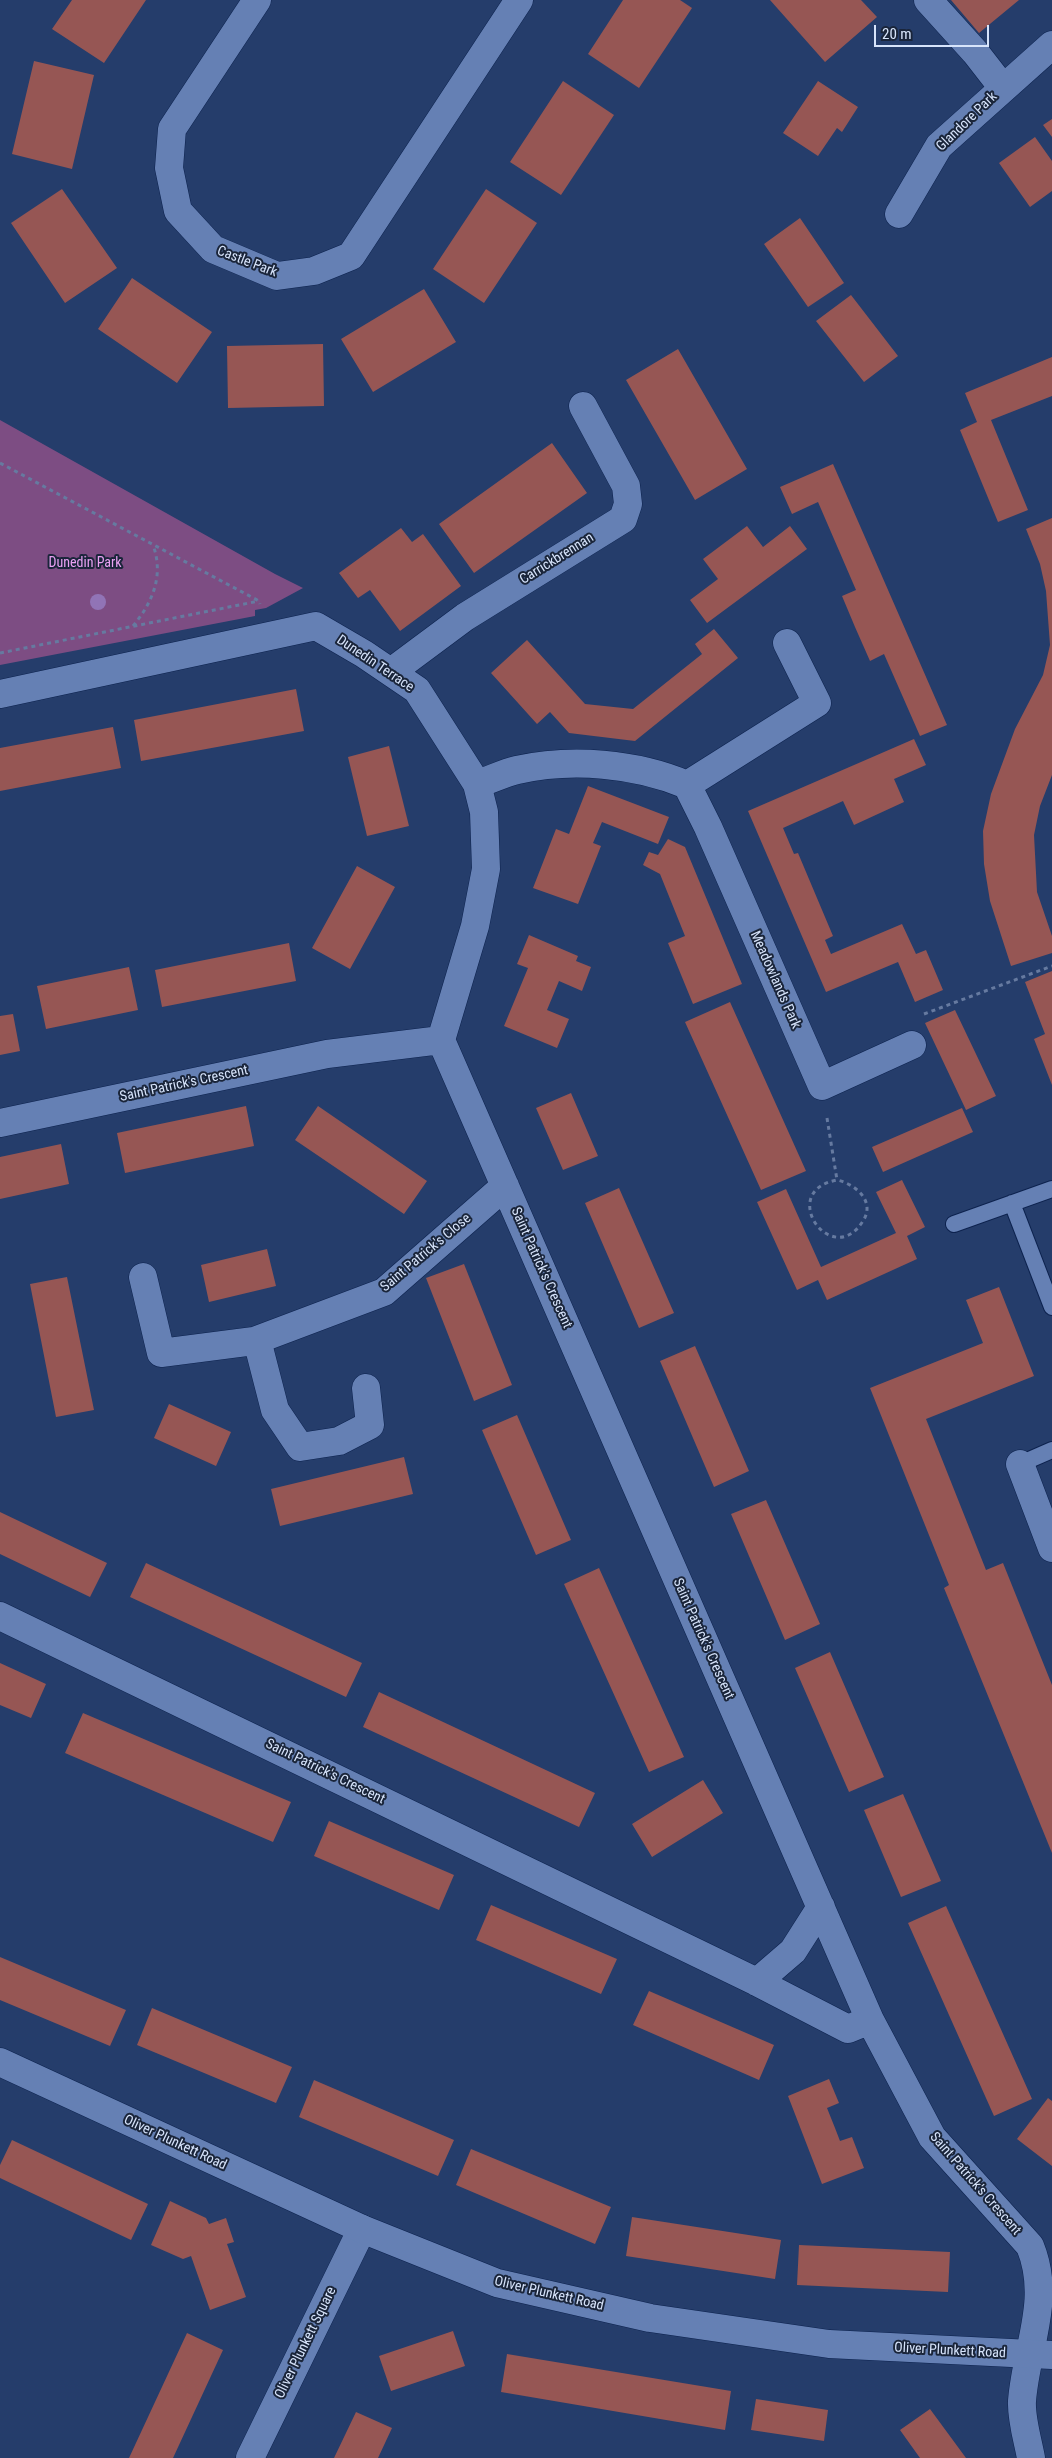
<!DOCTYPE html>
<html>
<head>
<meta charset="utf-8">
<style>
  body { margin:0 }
  #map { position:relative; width:1052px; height:2458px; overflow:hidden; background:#253d6b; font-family:"Roboto Condensed",sans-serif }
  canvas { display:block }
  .scale { position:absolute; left:874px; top:25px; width:115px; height:22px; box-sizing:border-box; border:2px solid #d7e4fb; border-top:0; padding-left:6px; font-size:15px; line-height:18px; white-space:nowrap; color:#d7e4fb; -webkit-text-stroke:4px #1a253a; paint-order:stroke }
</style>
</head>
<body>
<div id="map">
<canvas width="1052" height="2458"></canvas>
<div class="scale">20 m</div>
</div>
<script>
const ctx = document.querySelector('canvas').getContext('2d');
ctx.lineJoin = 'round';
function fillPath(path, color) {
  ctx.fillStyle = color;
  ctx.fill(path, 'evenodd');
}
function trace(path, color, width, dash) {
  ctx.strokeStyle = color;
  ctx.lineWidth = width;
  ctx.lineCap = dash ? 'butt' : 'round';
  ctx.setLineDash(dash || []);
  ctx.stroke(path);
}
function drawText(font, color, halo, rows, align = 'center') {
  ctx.font = font + ' "Roboto Condensed",sans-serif';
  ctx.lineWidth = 4;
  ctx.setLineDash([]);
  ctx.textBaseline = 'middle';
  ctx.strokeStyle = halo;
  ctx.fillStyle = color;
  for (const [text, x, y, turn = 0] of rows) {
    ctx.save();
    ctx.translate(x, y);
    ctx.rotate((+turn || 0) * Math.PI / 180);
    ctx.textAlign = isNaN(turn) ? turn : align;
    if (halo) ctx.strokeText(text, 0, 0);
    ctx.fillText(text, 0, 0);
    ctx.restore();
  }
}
fillPath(new Path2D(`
  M0 420 275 574 303 588 266 608 255 610V616L0 665Z`), '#7d4d83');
fillPath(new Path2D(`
  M72 0H146L104 63 52 29Z
  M623 0H680L692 8 639 88 588 54Z
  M770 0H861L877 17 825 62Z
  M951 0H1019L979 33Z
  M34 61 94 75 72 169 12 154Z
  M563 81 614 115 561 195 510 162Z
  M818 81 858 107 842 132 837 128 818 156 783 133Z
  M1052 119V137L1043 125Z
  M1035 137 1052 161V191L1030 207 999 163Z
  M62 189 117 268 65 303 11 223Z
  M486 189 537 223 484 303 433 269Z
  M800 218 844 283 808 307 764 244Z
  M132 278 212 332 177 383 98 329Z
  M424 289 456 342 373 392 341 339Z
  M851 295 898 356 864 382 816 321Z
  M323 344 324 406 228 408 227 346Z
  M678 349 747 469 695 500 626 380Z
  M1052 357V396L991 420 1028 510 998 522 960 430 977 422 965 393Z
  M552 443 587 493 474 573 439 524Z
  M833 464 947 725 920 736 884 654 870 661 855 627 842 596 856 590 818 502 792 514 780 487Z
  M1052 518V775L1040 806 1034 835 1037 892 1052 936V953L1011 966 990 901 984 864 983 831 991 794 1015 729 1043 675 1050 645 1046 591 1040 564 1026 529Z
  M747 526 763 547 790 526 807 549 707 623 690 600 718 579 703 559Z
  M401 528 412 542 423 534 461 586 400 631 370 590 358 598 339 573Z
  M714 629 738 658 635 741 569 733 550 712 537 724 491 673 527 640 585 704 633 709 702 654 695 644Z
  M296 689 304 731 141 761 134 720Z
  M113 727 121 768 0 791V748Z
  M914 739 926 765 894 779 904 802 854 825 843 801 783 828 794 854 798 853 833 936 825 940 831 954 902 924 916 954 926 950 943 990 915 1002 898 962 826 992 748 811Z
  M389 746 409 826 367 836 348 757Z
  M588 786 669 817 658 844 602 822 593 843 601 846 578 904 533 888 556 829 569 834Z
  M668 839 685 847 742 984 693 1004 668 943 685 936 660 874 643 865 649 852 658 855Z
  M357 866 395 887 350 969 312 948Z
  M529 935 578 956 576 961 591 967 582 991 559 981 547 1010 569 1019 557 1048 504 1026 528 968 517 964Z
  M289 943 296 981 162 1007 155 970Z
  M129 967 138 1010 46 1029 37 986Z
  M1052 971V1085L1034 1039 1045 1034 1025 982Z
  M730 1002 806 1171 761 1190 685 1022Z
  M955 1010 996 1096 966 1110 925 1023Z
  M13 1014 20 1051 0 1055V1016Z
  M571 1093 598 1156 563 1170 536 1108Z
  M246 1106 254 1146 125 1173 117 1133Z
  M318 1106 427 1181 404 1214 295 1140Z
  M962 1108 973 1132 883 1172 872 1147Z
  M61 1144 69 1184 0 1199V1157Z
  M902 1180 925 1227 907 1236 917 1259 827 1300 818 1280 797 1290 757 1202 786 1189 821 1267 896 1233 876 1192Z
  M619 1188 674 1313 639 1328 585 1203Z
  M267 1249 276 1286 209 1302 201 1265Z
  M464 1264 512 1385 474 1401 426 1278Z
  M67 1277 94 1410 56 1417 30 1284Z
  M999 1287 1034 1376 926 1419 986 1570 1003 1563 1052 1685V1853L944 1588 949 1585 870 1388 983 1343 966 1300Z
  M695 1346 749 1471 714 1487 660 1361Z
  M169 1404 231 1432 216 1466 154 1438Z
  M517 1415 571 1540 536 1555 482 1430Z
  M404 1457 413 1494 280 1526 271 1489Z
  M766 1500 820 1624 785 1640 731 1514Z
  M0 1512 107 1563 90 1597 0 1554Z
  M146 1563 362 1663 346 1697 130 1597Z
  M599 1568 684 1757 649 1772 564 1584Z
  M830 1652 884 1777 849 1792 795 1668Z
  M0 1663 46 1684 31 1718 0 1705Z
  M379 1692 595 1793 579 1827 363 1727Z
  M83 1713 291 1802 273 1842 65 1753Z
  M703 1780 723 1813 652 1857 632 1824Z
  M903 1794 941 1881 901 1897 864 1810Z
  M329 1821 454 1875 439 1910 314 1856Z
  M491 1905 617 1959 601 1994 476 1940Z
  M946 1906 1032 2099 994 2116 908 1923Z
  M0 1957 126 2010 110 2046 0 2000Z
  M649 1991 774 2045 759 2080 633 2025Z
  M152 2008 292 2067 276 2103 137 2045Z
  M829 2079 839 2103 827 2108 835 2128 840 2141 852 2137 864 2168 822 2184 788 2096Z
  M314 2080 454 2140 438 2176 299 2117Z
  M1048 2098 1052 2101V2166L1017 2139Z
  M12 2140 148 2204 131 2240 0 2178V2165Z
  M471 2149 611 2207 595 2244 456 2185Z
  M170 2201 206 2218 209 2224 226 2218 234 2242 227 2244 246 2297 210 2310 191 2256 183 2259 151 2245Z
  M632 2217 781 2240 775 2279 626 2256Z
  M799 2245 950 2252 948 2292 797 2285Z
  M453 2331 465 2366 391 2391 379 2356Z
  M187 2333 223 2350 173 2458H129Z
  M507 2354 731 2391 725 2430 501 2392Z
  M756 2399 828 2410 824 2441 751 2430Z
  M930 2409 955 2443 966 2458H920L900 2430Z
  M356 2412 392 2428 378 2458H334Z`), '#965654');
const service = new Path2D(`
  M1012 1203 1052 1307
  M954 1224 1052 1189
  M1020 1464 1052 1450`);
const minor = new Path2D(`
  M257 0 172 129 169 168 178 211 213 249 277 276 314 271 351 256 519 0
  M928 0 975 52 1003 88
  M899 214 939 146 1052 45
  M391 672 465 617 623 519 628 504 626 486 583 406
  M0 694 316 626 364 654 417 690 477 784 484 812 486 869 475 926 441 1040
  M477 784C490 780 504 773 517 770 571 758 636 763 687 785L817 703 787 643
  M687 785 708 827 822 1086 912 1045
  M441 1040 870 2020 932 2137 1030 2246C1052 2300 1026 2347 1022 2401 1021 2419 1028 2441 1031 2458
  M0 1123 327 1054 441 1040
  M143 1277 161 1353 254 1341 384 1292 505 1186
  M257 1340 275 1410 300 1447 339 1441 370 1425 366 1388
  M1020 1464 1052 1548
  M0 1616 757 1982 848 2029 870 2020
  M757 1982 793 1951 821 1907
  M250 2458 362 2229`);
const tertiary = new Path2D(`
  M0 2062 362 2229 497 2283 650 2318 829 2344 1052 2355`);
trace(service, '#0d224e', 18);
trace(minor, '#0d224e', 29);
trace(tertiary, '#0d224e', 29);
trace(new Path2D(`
  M0 463 259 601 260 604
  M133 626C153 602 164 575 153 545
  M0 653 259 601
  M924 1014 1052 966
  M827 1118 837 1180C776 1191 832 1271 863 1221 876 1201 855 1184 837 1180`), '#667aa0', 3, [4, 4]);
trace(service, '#6580b4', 16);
trace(minor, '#6580b4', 28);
trace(tertiary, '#6580b4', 28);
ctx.fillStyle = '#9174b6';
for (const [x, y] of [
  [98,602]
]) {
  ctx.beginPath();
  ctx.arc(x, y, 8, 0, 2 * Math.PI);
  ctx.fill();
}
drawText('14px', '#d7e4fb', '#1a253a', [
  ["Glandore Park",967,122,-44],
  ["Castle Park",247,262,21],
  ["Carrickbrennan",557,559,-32],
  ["Dunedin Terrace",375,664,34],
  ["Meadowlands Park",775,980,66],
  ["Saint Patrick's Crescent",184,1084,-12],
  ["Saint Patrick's Close",426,1253,-40],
  ["Saint Patrick's Crescent",541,1268,66],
  ["Saint Patrick's Crescent",703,1639,66],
  ["Saint Patrick's Crescent",325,1772,26],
  ["Oliver Plunkett Road",175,2143,25],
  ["Saint Patrick's Crescent",975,2184,49],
  ["Oliver Plunkett Road",549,2294,13],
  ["Oliver Plunkett Square",306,2343,-64],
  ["Oliver Plunkett Road",950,2351,3]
]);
drawText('14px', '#eaa1f3', '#1a253a', [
  ["Dunedin Park",85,563]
]);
</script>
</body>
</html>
